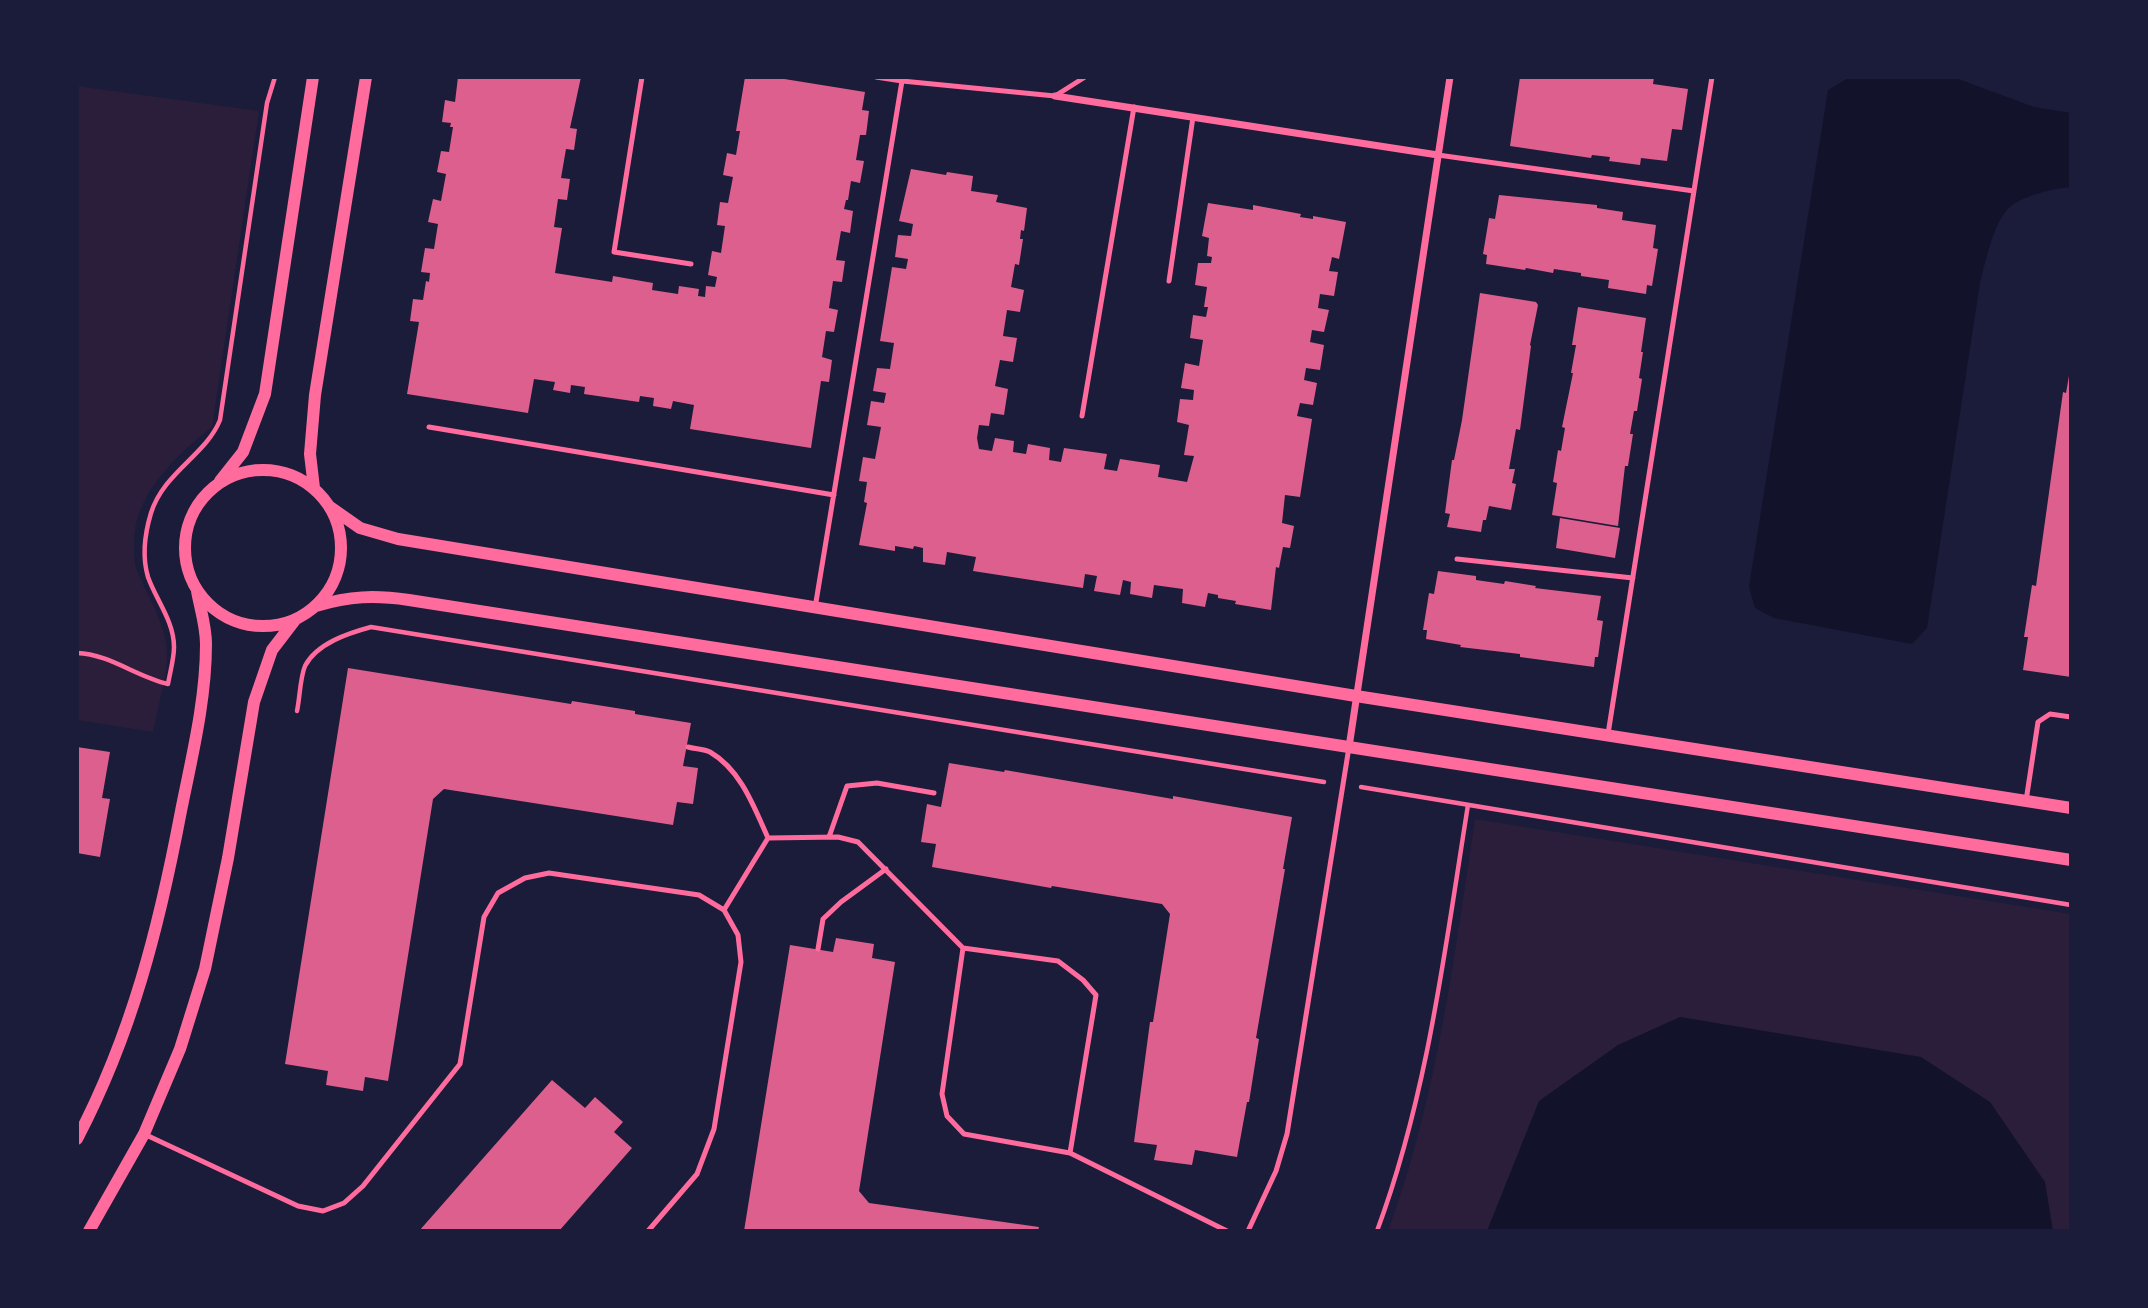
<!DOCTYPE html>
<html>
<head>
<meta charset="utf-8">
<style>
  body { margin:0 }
  #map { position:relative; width:2148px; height:1308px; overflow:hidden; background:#1b1b3a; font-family:Arial,sans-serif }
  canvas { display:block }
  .frame { position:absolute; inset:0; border:79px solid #1b1b3a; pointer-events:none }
</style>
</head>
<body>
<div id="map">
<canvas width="2148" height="1308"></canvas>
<div class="frame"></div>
</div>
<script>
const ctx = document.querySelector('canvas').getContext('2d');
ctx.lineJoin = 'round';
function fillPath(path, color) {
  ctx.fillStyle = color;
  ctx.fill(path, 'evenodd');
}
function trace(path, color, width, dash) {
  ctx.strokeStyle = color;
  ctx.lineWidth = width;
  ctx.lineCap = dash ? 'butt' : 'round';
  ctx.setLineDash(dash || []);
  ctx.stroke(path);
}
fillPath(new Path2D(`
  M77 86 259 111 212 427C175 456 132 496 134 547 134 554 134 562 136 568 147 596 166 623 167 653 168 673 157 711 153 732L77 720Z
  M1475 819 2071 914V1231H1388C1437 1099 1454 957 1475 819Z`), '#2a1e3b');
fillPath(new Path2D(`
  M1850 77H1953L2034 107 2071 113V187C2052 189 2025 195 2010 207 1994 220 1985 263 1980 283L1927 628 1912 644 1774 618 1755 608 1749 587 1828 90Z
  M1680 1017 1921 1057 1990 1102 2045 1182 2053 1231H1487L1539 1101 1618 1045Z`), '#12122b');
fillPath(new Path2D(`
  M458 77H581L570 128 577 129 574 150 566 149 561 178 570 179 567 200 558 199 554 227 562 228 555 273 612 282 613 276 653 283 652 290 678 294 679 286 699 289 698 296 705 297 706 286 715 287 717 277 708 275 712 251 721 253 725 226 717 225 720 202 728 203 733 177 723 175 727 153 736 155 740 131H736L745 77H772L865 92 862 110 869 111 866 135H860L856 160 864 161 860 183 851 181 848 200H846L844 209 853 211 850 233 841 231 836 260 845 261 842 282 833 281 829 308 838 310 834 332 826 331 822 357 832 360 829 382 821 381 811 448 690 429 694 405 673 401 671 409 653 406 654 398 640 396 639 402 584 394 585 387 571 385 570 393 553 390 555 382 534 379 528 413 407 394 419 322 410 321 413 299 423 300 426 281 429 282 430 273 421 272 425 248 434 249 438 224 428 222 433 199 441 201 446 174 437 172 441 151 449 152 453 127H450L451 123 442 122 445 100 455 102Z
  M1520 77H1654L1653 84 1688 89 1682 130 1672 129 1667 161 1641 158 1640 165 1609 161 1610 157 1592 155 1591 158 1510 146Z
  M911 169 946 175 947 172 973 176 971 191 998 195 996 202 1027 208 1024 231 1021 230 1020 239H1023L1019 265 1015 264 1011 287 1024 290 1020 312 1007 310 1003 336 1017 338 1013 362 1000 360 995 386 1008 389 1004 415 991 413 989 426 979 425 977 438 979 449 992 451 995 438 1014 441 1013 452 1026 454 1028 444 1050 448 1049 460 1061 462 1064 448 1107 454 1104 469 1117 471 1120 459 1160 465 1158 477 1187 482 1194 456 1184 455 1189 425 1177 422 1180 399 1193 400 1194 390 1181 388 1185 363 1199 366 1203 340 1190 338 1193 315 1206 317 1208 307H1204L1207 287 1195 285 1198 263H1211L1212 257 1207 256 1209 238 1202 236 1208 203 1253 210V205L1301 214 1300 217 1313 219V216L1346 222 1339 259 1332 257 1329 271 1338 272 1334 296 1320 294 1318 308 1329 310 1324 332 1312 330 1310 342 1324 345 1320 370 1306 368 1304 380 1317 383 1313 405 1300 403 1297 416 1312 419 1300 497 1285 495 1282 523 1294 526 1290 548 1283 547 1279 568 1276 567 1271 610 1235 604 1236 601 1218 598V595L1208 593 1205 607 1182 603 1183 589 1154 585 1152 598 1130 594 1131 582 1123 580 1120 595 1094 591 1097 576 1085 574 1083 588 973 571 976 557 947 552 945 565 923 562V548L914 546 913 549 895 546V551L859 545 867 503 864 502 867 482 859 481 863 457 875 459 881 427 867 425 871 401 884 403 886 393 873 391 877 368 890 369 894 343 880 341 892 267 906 269 908 259 895 257 898 235 911 236 913 224 899 221Z
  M1499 195 1597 205V208L1623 212 1622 220 1656 225 1653 248 1658 249 1652 286 1647 285 1646 294 1608 288 1609 280 1581 276V273L1554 269 1553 273 1526 268 1525 270 1486 264 1487 255 1483 254 1489 218 1495 219Z
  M1480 293 1536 302 1538 305 1530 345 1531 346 1520 430 1516 429 1509 469H1515L1512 483 1516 484 1511 510 1489 506 1486 520H1483L1481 532 1447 527 1450 514 1445 513 1452 460H1454L1462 420Z
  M1578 307 1646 318 1641 352H1643L1639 378 1642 379 1637 411H1634L1630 434H1633L1628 466H1625L1618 526 1552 515 1557 483 1553 482 1558 450 1561 451 1565 428 1562 427 1573 373H1571L1576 345H1572Z
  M2070 370H2071V677L2023 670 2028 637H2024L2032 585 2036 586 2063 392 2066 393Z
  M1560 518 1620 528 1615 558 1556 548Z
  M1438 571 1476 576V580L1504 584 1505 581 1536 586 1535 588 1601 596 1597 620 1603 621 1598 657H1595L1594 667 1520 657V654L1460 647 1461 645 1426 639 1427 630H1423L1429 593 1434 594Z
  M348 668 571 704 572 701 635 711V714L691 723 683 766 698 768 693 804 677 802 673 825 444 789 433 799 388 1081 365 1077 363 1091 326 1085 328 1071 285 1064Z
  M77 747 110 752 102 798 110 799 100 857 77 853Z
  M949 763 1004 772 1005 770 1173 799V796L1292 817 1283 869H1285L1256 1038 1259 1039 1249 1102H1247L1237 1157 1195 1150 1192 1165 1154 1160 1157 1145 1134 1142 1150 1022H1153L1170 914 1162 904 1052 886 1051 888 932 867 936 844 921 842 927 804 941 807Z
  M836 938 874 944 872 958 895 962 859 1191 869 1203 1039 1227 1038 1231H744L790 945 833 952Z
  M552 1080 585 1108 595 1097 623 1122 614 1132 632 1148 559 1231H419Z`), '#dd5f8e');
trace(new Path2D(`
  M77 653C109 654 137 677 168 684 170 672 174 659 174 647 174 621 156 600 148 577 142 557 145 533 151 513 164 472 206 455 220 420L267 103 275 77
  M297 711C300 697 300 678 305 666 317 643 349 633 371 627L1324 782
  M1361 787 2071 905
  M1377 1231C1428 1094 1445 948 1468 805`), '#ff6b9d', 4.5);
trace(new Path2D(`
  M642 77 614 252 691 264
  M876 77 902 81V77
  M1438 155 1694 191
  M1169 281 1193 117
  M1082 416 1134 107
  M429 427 834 495
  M1457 559 1633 578
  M815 608 902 81 1055 96 1085 77
  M1608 734 1712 77
  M688 747C695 749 704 749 710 752 741 770 754 807 768 838
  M2026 801 2038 722 2050 714 2071 717
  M829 837 847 786 877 783 934 793
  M768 838 838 837 858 842 963 948 1058 961 1083 980 1096 995 1070 1153 1227 1231
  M724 910 768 838
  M963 948 942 1094 947 1116 964 1134 1070 1153
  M818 949 823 919 841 902 886 869
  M144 1134 298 1206 323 1211 344 1203 363 1186 460 1064 484 917 498 893 525 878 549 873 699 895 724 910 738 935 741 962 714 1129 697 1174 648 1231
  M1248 1231 1276 1171 1287 1134 1349 747`), '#ff6b9d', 5);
trace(new Path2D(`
  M1055 96 1438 155
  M1349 747 1450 77`), '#ff6b9d', 7);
trace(new Path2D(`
  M185 548a78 78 0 1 1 156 0a78 78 0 1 1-156 0Z
  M220 481 243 452 265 394 313 77
  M314 488 310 454 315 395 366 77
  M330 507 360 528 398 539 1356 696 2071 808
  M316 606C350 596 374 595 409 600L2071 860
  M77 1139C132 1034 159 927 181 811 192 756 206 700 206 644 206 626 200 608 197 591
  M89 1231 144 1134 180 1049 205 969 228 858 254 702 272 650 295 620`), '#ff6b9d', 12);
</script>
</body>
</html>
